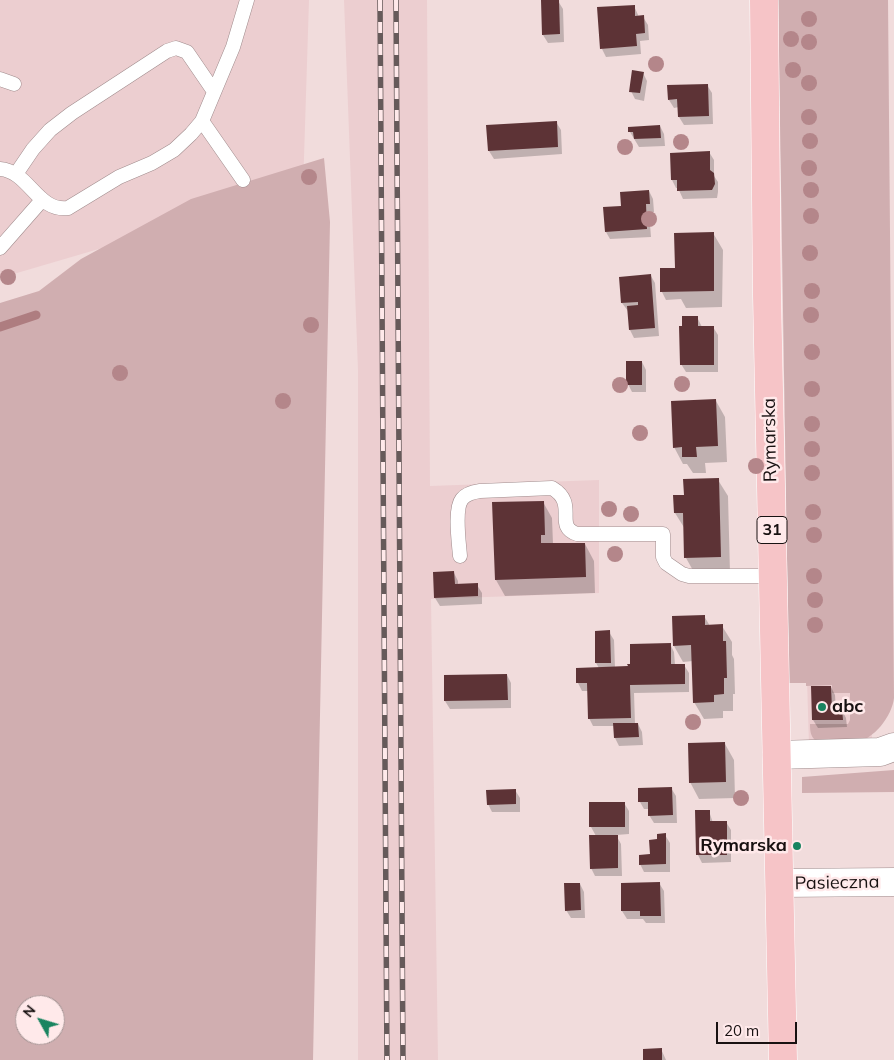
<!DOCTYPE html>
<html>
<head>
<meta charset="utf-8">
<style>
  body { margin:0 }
  #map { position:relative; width:894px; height:1060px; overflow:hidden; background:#f1dcdc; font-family:Mulish,sans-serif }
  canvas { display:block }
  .north { position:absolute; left:15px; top:995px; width:50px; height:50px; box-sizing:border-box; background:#ffe9ea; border:1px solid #a39393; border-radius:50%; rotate:309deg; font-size:14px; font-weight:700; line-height:20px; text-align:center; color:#181111 }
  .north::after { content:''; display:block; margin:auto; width:18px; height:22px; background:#198460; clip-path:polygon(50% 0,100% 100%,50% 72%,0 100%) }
  .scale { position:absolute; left:716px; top:1022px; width:81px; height:22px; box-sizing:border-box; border:2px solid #181111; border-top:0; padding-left:6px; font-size:15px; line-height:18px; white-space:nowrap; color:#181111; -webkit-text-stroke:4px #ffe9ea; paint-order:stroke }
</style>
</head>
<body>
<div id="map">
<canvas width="894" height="1060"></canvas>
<div class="north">N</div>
<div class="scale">20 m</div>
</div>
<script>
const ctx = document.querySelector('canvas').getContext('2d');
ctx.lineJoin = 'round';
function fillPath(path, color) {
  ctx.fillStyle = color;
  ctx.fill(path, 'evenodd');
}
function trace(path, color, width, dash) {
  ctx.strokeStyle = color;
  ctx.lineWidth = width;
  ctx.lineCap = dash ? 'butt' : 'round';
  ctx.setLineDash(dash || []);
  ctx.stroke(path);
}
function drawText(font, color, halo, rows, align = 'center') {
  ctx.font = font + ' Mulish,sans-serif';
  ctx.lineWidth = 5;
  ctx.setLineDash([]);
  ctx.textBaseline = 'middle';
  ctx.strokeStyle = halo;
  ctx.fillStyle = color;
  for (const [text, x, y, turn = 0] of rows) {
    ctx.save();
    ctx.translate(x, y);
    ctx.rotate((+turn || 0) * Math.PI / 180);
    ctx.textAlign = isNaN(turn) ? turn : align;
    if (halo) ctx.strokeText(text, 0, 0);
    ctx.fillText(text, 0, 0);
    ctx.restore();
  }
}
fillPath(new Path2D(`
  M0 0H309L303 189 0 278Z
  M344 0H427L430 486 599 480V593L431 599 438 1060H358V370Z
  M872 678V746H809L807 679Z`), '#ecced0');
fillPath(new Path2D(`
  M778 0H888L894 698C892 716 874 740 854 743 843 744 830 743 819 743 811 738 810 733 810 724H848L850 720V693H832V685L806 686V683H789Z
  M324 158 330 222 313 1060H0V303L39 291 81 259 191 199ZM25 1005H55V1035H25Z
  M894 770V792L802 793V777Z`), '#d0aeb0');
fillPath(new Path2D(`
  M542 1H558L563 9 564 42 548 43 543 35Z
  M634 6 639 17H643L648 25 649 40 640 41 641 54 606 57 602 49Z
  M643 73 647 81 644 101 635 99 631 91Z
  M707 85 712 93 713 124 684 125 679 117V107L674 108 669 100Z
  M556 122 561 130 562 154 494 159 489 151 488 126Z
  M660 126 664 134 665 146 639 147 630 132Z
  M709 152 714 160V176L718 182V192L717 198 683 199 678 188H676L672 180Z
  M649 191 653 199 654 212H649L651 237 610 239 606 232 622 207Z
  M713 233 723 250 722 307 686 308 681 299 666 300 662 292 661 269 676 273Z
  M651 276 655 283 659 336 634 338 630 330 628 311 622 303 620 278Z
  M697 317 702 327H713L718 335V372H686L681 364Z
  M642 362 646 370V392H632L628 384Z
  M716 401 725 417 727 462 705 463 706 473H693L687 464H683L674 447Z
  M718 480 728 496 730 573 695 574 686 558 685 529 675 513 685 496Z
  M543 502 552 518 553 544H585L594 561 595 593 505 596 496 580 493 504Z
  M454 573 458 581V585H477L482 593V604L440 606 435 598 434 574Z
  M704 616 710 626H722L732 642V655L734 659 735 694H733V711H723V718L704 719 694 702 693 661 683 662 674 646Z
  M609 632 614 640 615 668 629 667 670 644 674 652 675 665H684L689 673V692L634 693 635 724H638L642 732 643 745 619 746 615 738V726H593L589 718 588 691H582L578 683 599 668 596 663Z
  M507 675 511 683V708L450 709 445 701Z
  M831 687 835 695 836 710H842L846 718 847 727 818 728 813 720Z
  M725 744 734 760 735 798 699 799 690 782Z
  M671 788 676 796 677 823H654L649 815V809H644L640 802Z
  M515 790 520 798V812H492L488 804Z
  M624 803 629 811V834L616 835 621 844 622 876H595L591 868 596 836 591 827Z
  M709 811 713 823 726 822 731 830V862L702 863 698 855Z
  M665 835 670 843V872H644L640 864 651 856 658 841Z
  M659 883 664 891 665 923H646L643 919H627L622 911V884Z
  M580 884 584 892 585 918H571L566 910Z
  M661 1049 666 1060H644Z`), '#0003');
trace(new Path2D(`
  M0 327 36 315`), '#ae7d80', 9);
fillPath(new Path2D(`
  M541 0H559L560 34 542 35Z
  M635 5V16L644 15 645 33 636 34 637 46 600 49 597 7Z
  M632 70 644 72 640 93 629 92Z
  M708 84 709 116 678 117 677 99 668 100 667 85Z
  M557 121 558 147 488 151 486 125Z
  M660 125 661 138 634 139 633 132H628V127Z
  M710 151V170L714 173 715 184 712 190 677 191V180H671L670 153Z
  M649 190 650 204H646L647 229 605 232 603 207 621 206 620 192Z
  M714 232V291L660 292V268H675L674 233Z
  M651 274 655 328 629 330 627 306 638 305V302L621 303 619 277Z
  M682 316H698V326H714V365H680L679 326H682Z
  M626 361H642V385H626Z
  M716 399 718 446 696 447 697 457H682V447L673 448 671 401Z
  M719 478 721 557 684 558 683 513H674L673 495H684L683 479Z
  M544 501 545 535H541V543H585L586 577 495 580 492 502Z
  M454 571 455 584 478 583V596L434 598 433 572Z
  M705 615V625L723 624V641H726L727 678H724V694L714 695V702L693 703 691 645 673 646 672 616Z
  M610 630 611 663H595V631Z
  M671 643V664H685V684L630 685 631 718 588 719 587 683H576V668L628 666 627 664H630V644Z
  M507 674 508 700 444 701V675Z
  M811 686H831L832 709H842L843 720H812Z
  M613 723H638L639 737 614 738Z
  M725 742 726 782 689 783 688 743Z
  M672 787 673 815 648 816V802H638V788Z
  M516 789V804L487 805 486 790Z
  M589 802H625V827H589Z
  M695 810H710V821H727V855H696Z
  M666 833V864L639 865V855L650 854 649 840 657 839V834Z
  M589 835H618V868L590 869Z
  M660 882 661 916H640V911H621V883Z
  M564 883H580L581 910 565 911Z
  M662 1048V1060H643V1049Z`), '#5d3336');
const service = new Path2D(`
  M0 79 14 84
  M202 121 243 180
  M0 169C29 171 37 212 68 208L119 177 152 163 174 150 191 134 202 121 233 47 247 0
  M16 174 33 149 50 130 72 113 167 51 176 48 187 52 213 90
  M0 248 42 200
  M460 556C459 543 454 509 462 499 466 494 473 492 480 491L552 488C579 504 553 526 577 534H663V557L666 563 682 574 689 576H773`);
const minor = new Path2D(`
  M777 755 880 752 894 747
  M780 883 894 882`);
const primary = new Path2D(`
  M764 0 767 295 783 1060`);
trace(service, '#a08c8d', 15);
trace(minor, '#a08c8d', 29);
trace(primary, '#fff', 29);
trace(service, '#fff', 14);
trace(minor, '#fff', 28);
trace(primary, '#f6c4c7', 28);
const rail = new Path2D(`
  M380 0 387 1060
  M396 0 403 1060`);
trace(rail, '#665a5a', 5.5);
trace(rail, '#ffe9ea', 4, [11]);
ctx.fillStyle = '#b4868a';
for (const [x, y] of [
  [809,19],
  [791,39],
  [809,42],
  [656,64],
  [793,70],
  [809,83],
  [809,117],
  [810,141],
  [681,142],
  [625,147],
  [809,168],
  [309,177],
  [811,190],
  [811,216],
  [649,219],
  [810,253],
  [8,277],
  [812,291],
  [811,315],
  [311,325],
  [812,352],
  [120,373],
  [682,384],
  [620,385],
  [812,389],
  [283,401],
  [812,424],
  [640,433],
  [812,449],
  [756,466],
  [812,473],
  [609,509],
  [813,512],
  [631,514],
  [814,535],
  [615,554],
  [814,576],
  [815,600],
  [815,625],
  [693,722],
  [741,798]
]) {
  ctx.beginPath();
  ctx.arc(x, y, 8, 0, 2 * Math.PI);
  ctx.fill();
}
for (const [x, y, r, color] of [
  [822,707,5,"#198460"],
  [797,846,5,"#198460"]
]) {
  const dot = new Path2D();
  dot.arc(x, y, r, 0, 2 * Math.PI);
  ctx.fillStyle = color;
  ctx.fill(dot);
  trace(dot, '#ffe9ea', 2);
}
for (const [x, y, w] of [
  [772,530,30]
]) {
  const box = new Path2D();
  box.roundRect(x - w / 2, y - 13.5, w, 27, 4);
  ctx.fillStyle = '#ffe9ea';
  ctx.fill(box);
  trace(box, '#181111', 1);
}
drawText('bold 16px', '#181111', null, [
  ["31",772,530]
]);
drawText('18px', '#181111', '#ffe9ea', [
  ["Rymarska",770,440,-91],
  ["Pasieczna",837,883,-1]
]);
drawText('bold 18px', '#181111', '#ffe9ea', [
  ["abc",832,707],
  ["Rymarska",787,846,"right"]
], 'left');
</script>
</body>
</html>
